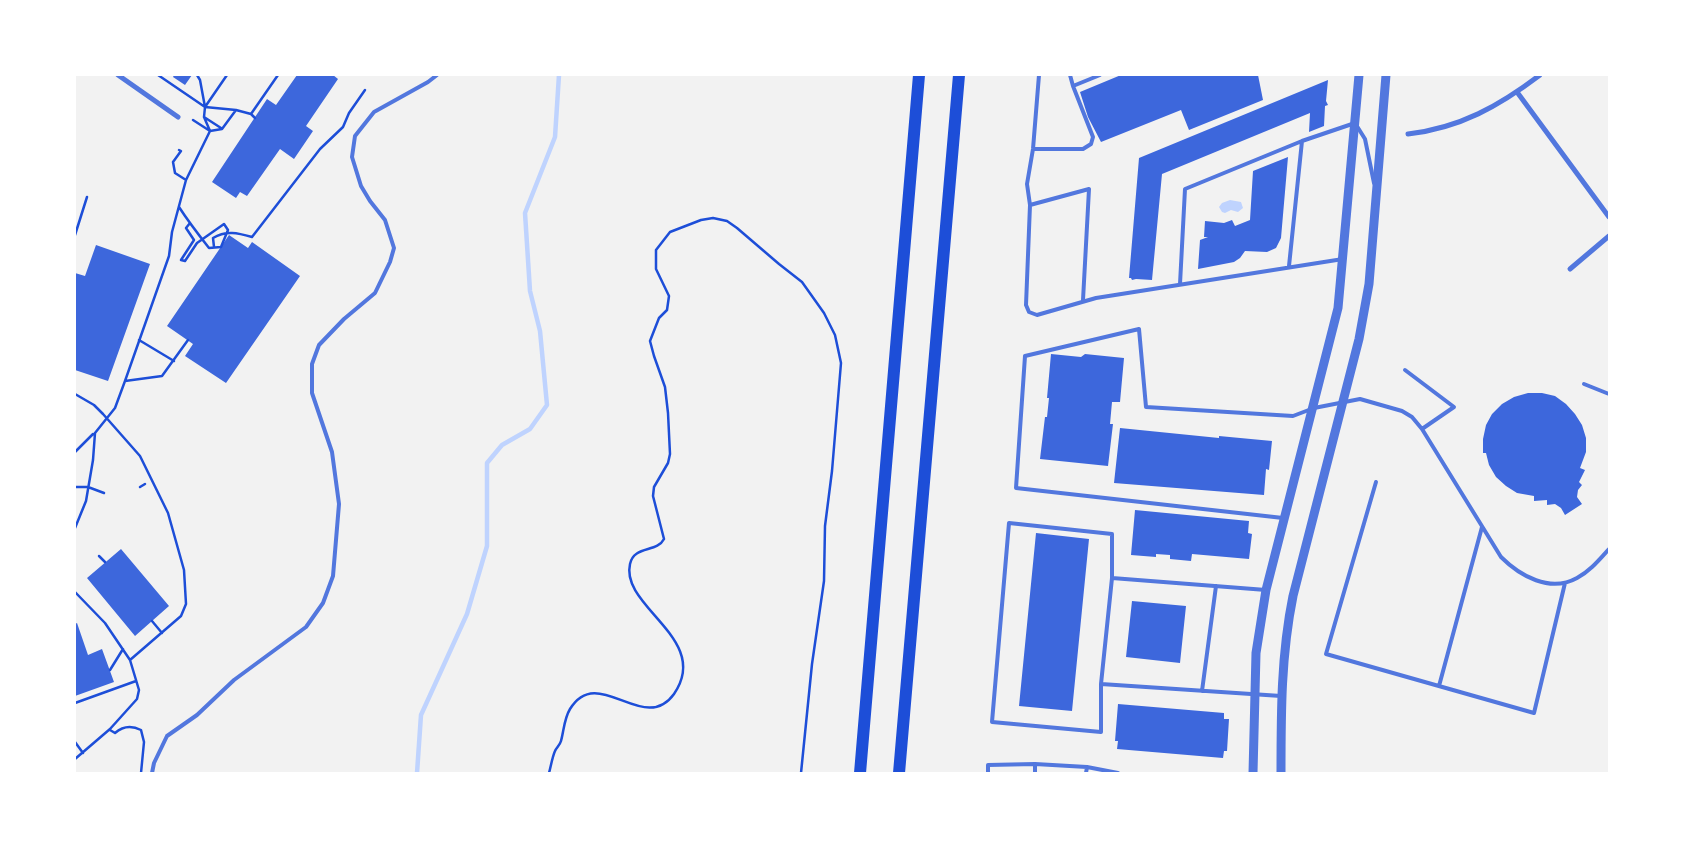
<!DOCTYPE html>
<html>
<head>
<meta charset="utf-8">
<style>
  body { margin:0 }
  #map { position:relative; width:1684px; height:848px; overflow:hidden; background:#f2f2f2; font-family:"Zilla Slab",serif }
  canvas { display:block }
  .frame { position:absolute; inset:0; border:76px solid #fff; pointer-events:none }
</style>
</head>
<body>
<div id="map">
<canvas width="1684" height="848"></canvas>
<div class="frame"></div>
</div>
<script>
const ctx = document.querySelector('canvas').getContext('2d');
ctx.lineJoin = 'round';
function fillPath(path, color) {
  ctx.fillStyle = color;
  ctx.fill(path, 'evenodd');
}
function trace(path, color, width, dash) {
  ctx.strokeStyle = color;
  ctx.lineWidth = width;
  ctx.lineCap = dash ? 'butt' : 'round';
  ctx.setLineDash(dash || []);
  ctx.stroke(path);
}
fillPath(new Path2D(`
  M1230 200 1241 202 1243 208 1238 212 1231 210 1225 213 1222 212 1219 207 1222 203Z`), '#bfd3fe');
trace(new Path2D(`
  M417 773 421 715 467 614 487 546V463L502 445 530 429 547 405 540 331 530 291 525 213 555 137 559 75`), '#bfd3fe', 4.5);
fillPath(new Path2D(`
  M174 75H192L185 85 173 77Z
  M297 75H333L338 79 306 126 313 131 294 159 280 149 247 196 240 192 236 198 212 182 267 99 276 105Z
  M1121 75H1258L1263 100 1189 130 1181 110 1101 142 1088 117 1080 92Z
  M1328 80 1326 101 1328 105 1325 106 1324 126 1309 132 1310 113 1162 174 1152 280 1136 279 1132 280 1131 278H1129L1139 158Z
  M1288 157 1281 238 1276 248 1267 252 1245 251 1240 258 1234 262 1198 269 1200 240 1208 237H1204L1205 221 1224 223 1232 220 1235 226 1250 220 1253 171Z
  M229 235 248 248 252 242 300 276 226 383 185 356 193 344 167 326Z
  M96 245 150 264 108 381 75 370V273L85 276Z
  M1051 354 1081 357 1085 354 1124 358 1120 402H1112L1110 424H1113L1108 466 1040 459 1045 417H1047L1049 398H1047Z
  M1528 393H1542L1555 396 1566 404 1575 414 1582 425 1586 438V452L1580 468 1585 470 1579 482 1582 485 1578 490 1577 497 1582 504 1565 515 1561 508 1555 504 1547 505V500L1534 501V496L1517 493 1506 486 1496 477 1489 465 1486 453H1483V439L1486 425 1492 414 1502 404 1514 397Z
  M1120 428 1219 438V436L1272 441 1269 470 1266 469 1264 495 1114 483Z
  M1135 510 1249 521 1248 533 1252 534 1249 559 1192 554 1191 561 1170 559V555L1156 554V557L1131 555Z
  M1036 533 1089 539 1072 711 1019 706Z
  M121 549 169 606 135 636 87 578Z
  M1132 601 1186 606 1180 663 1126 657Z
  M77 623 88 655 102 649 114 682 75 696V624Z
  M1118 704 1224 713V719H1229L1227 751H1224L1223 758 1117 749 1118 741H1115Z`), '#3d67dc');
trace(new Path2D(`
  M158 75 205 107 236 110
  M197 75 200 80 205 107
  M251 114 278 75
  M193 120 210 131 222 129 236 110 251 114 255 118
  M221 128 204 117 205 107 227 75
  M179 150 181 151 173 162 175 173 186 180
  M179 207C188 221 198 234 209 248L221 247 228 230 224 224 197 243 185 261 181 260 194 240 186 228 190 223
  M75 235 87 197
  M214 247 213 238C226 230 238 233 252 237L320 149 343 127 349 113 365 90
  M139 340 174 361
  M125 381 162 376 188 340
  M75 394 94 405 103 414 140 456 168 513 184 570 186 604 181 616 130 660
  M75 452 93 434
  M75 487H88L104 493
  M140 487 145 484
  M75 528 86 501 93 460 95 433 115 408 125 381 169 256 172 232 186 180 210 131 204 117
  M99 556 105 562
  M75 592 105 623 130 660 139 690 137 699 110 729 75 759
  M152 621 162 633
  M110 670 123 649
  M75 703 136 681
  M110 730 115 733C123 726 131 725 141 730L144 742 141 773
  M75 742 83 753
  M549 773C551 766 552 758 555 751 556 748 560 745 561 741 564 730 564 719 570 709 598 663 644 736 674 694 712 639 620 607 630 564 634 545 657 553 664 539L653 496 654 487 668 463 670 454 668 413 665 387 654 356 650 341 659 318 667 310 669 296 656 269V250L670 232 701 220 713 218 727 221 737 228 779 264 802 282 824 313 835 335 841 363 832 471 825 526 824 581 812 664 801 773`), '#1d4ed8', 2.5);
trace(new Path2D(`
  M1039 75 1033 149 1027 184 1030 205 1026 305 1029 312 1037 315 1096 298 1343 259
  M1070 75 1073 86 1100 75
  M1033 149H1083L1091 144 1093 137 1073 86
  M1030 205 1089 189 1083 300
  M1289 266 1302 141 1355 123 1365 139 1374 183
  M1180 284 1185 189 1302 141
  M1405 370 1454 407 1422 429
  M1584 384 1609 394
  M1376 482 1326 654 1534 713 1565 583
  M1283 518 1016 488 1025 356 1139 329 1146 407 1293 416 1314 408 1360 399 1402 411 1412 417 1422 429 1501 557C1520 576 1550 593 1577 578 1590 571 1599 560 1609 549
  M1266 590 1112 578V534L1009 523 992 722 1101 732V684L1281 696
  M1101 684 1112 578
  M1439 686 1482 527
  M1202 691 1216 586
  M1087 767 1118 773
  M152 773 154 763 167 736 197 715 234 680 306 627 323 603 333 576 339 504 332 452 312 393V364L319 345 344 319 375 293 390 262 394 248 385 220 370 201 361 186 352 157 355 136 374 112 428 82 437 75
  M988 773V765L1035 764 1087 767 1086 773
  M1035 773V764`), '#5277de', 4);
trace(new Path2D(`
  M118 75 178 117
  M1517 92 1609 217
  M1408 134C1460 128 1499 106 1540 75
  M1570 269 1609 236`), '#5277de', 5);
trace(new Path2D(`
  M1253 773 1256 653 1266 590 1338 308 1359 75
  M1281 773C1281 713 1281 655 1293 596L1359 339 1369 284 1386 75`), '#5277de', 9);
trace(new Path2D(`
  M860 773 919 75
  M899 773 959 75`), '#1d4ed8', 12);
</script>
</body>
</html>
